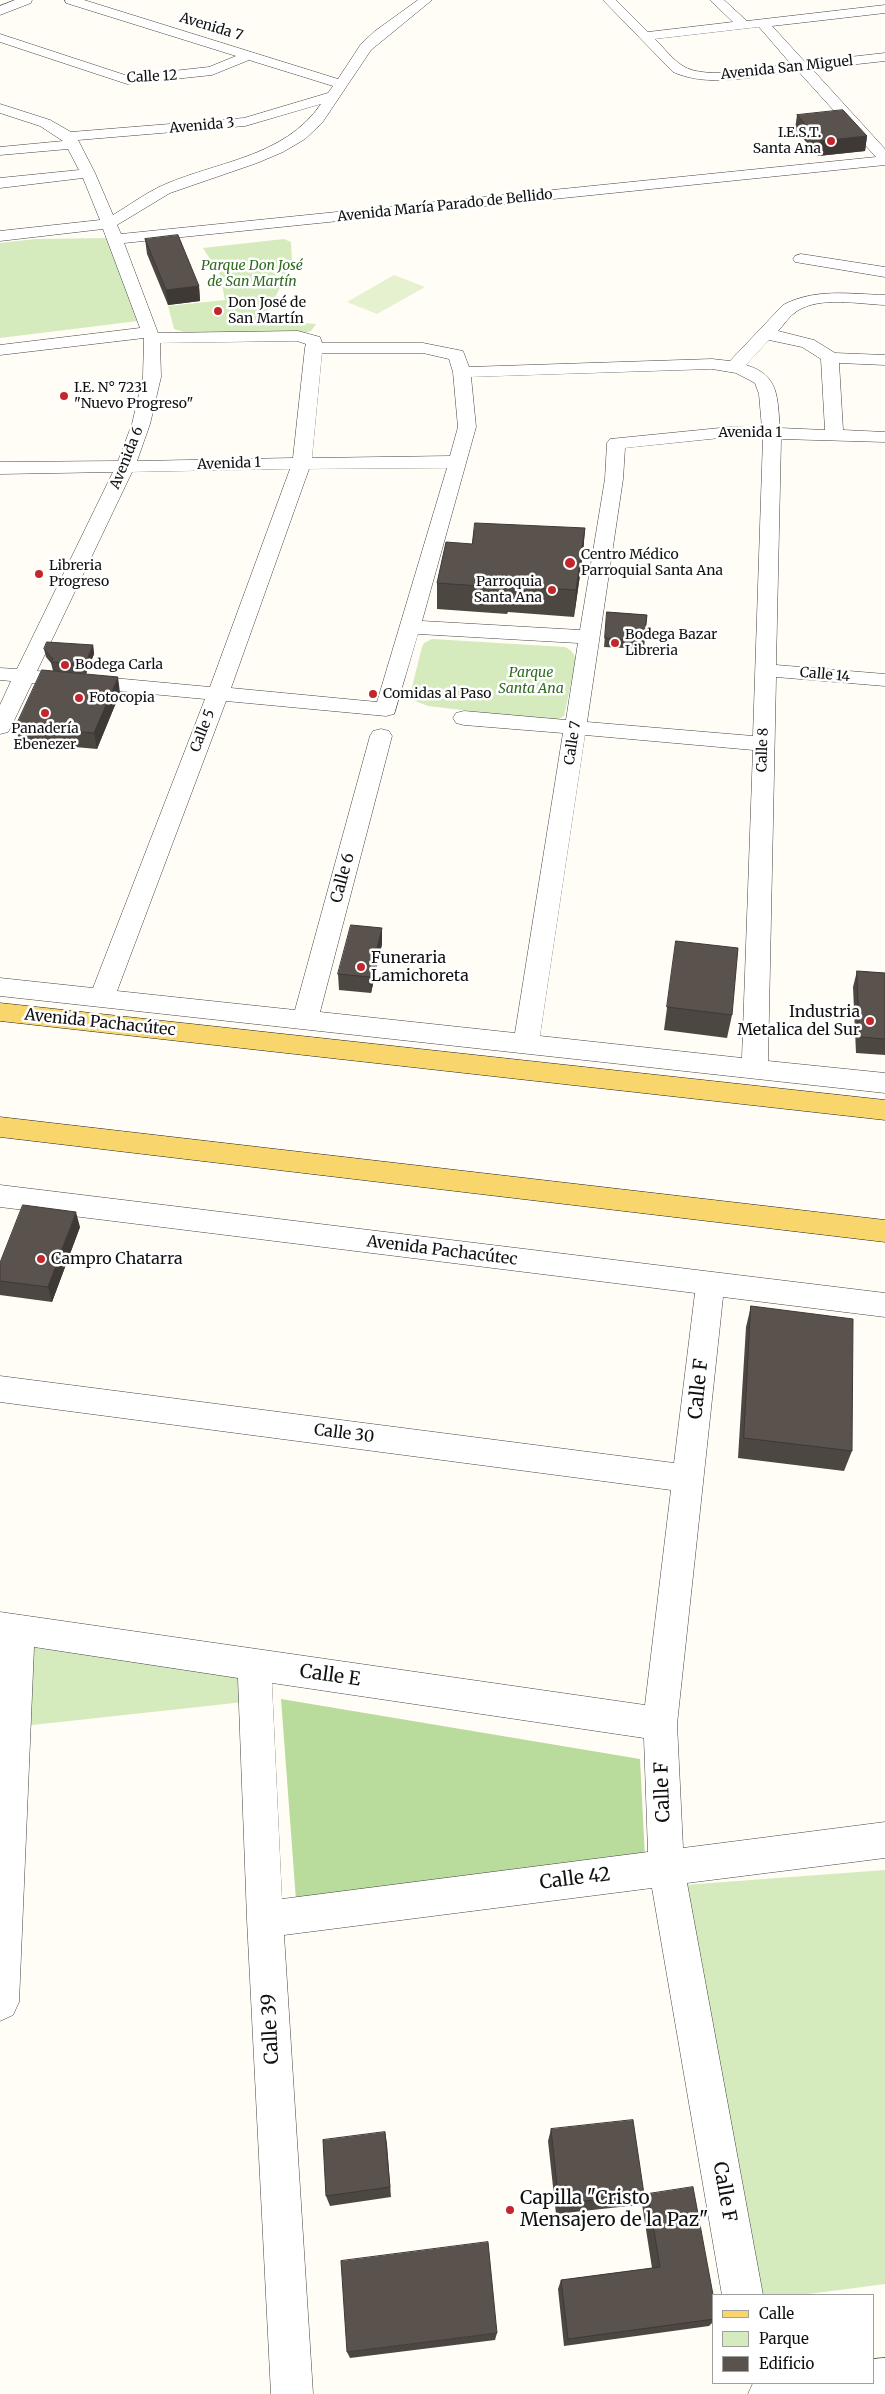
<!DOCTYPE html>
<html>
<head>
<meta charset="utf-8">
<style>
  body { margin:0 }
  #map { position:relative; width:885px; height:2394px; overflow:hidden; background:#fffdf5; font-family:Merriweather,serif }
  canvas { display:block }
  .legend { position:absolute; left:712px; top:2294px; width:162px; height:90px; box-sizing:border-box; background:#fff; border:1px solid #a0a0a0; margin:0; padding:6px 9px; list-style:none; font-size:15px; color:#111 }
  .legend li { display:flex; align-items:center; gap:10px; height:25px }
  .legend b { width:25px; border:1px solid #a0a0a0 }
</style>
</head>
<body>
<div id="map">
<canvas width="885" height="2394"></canvas>
<ul class="legend">
<li><b style="height:6px;background:#f9d66b"></b>Calle</li>
<li><b style="height:14px;background:#d5ebbd"></b>Parque</li>
<li><b style="height:14px;background:#5a524d"></b>Edificio</li>
</ul>
</div>
<script>
const ctx = document.querySelector('canvas').getContext('2d');
ctx.lineJoin = 'round';
function fillPath(path, color) {
  ctx.fillStyle = color;
  ctx.fill(path, 'evenodd');
}
function trace(path, color, width, dash) {
  ctx.strokeStyle = color;
  ctx.lineWidth = width;
  ctx.lineCap = dash ? 'butt' : 'round';
  ctx.setLineDash(dash || []);
  ctx.stroke(path);
}
function drawText(font, color, halo, rows, align = 'center') {
  ctx.font = font + ' Merriweather,serif';
  ctx.lineWidth = 5;
  ctx.setLineDash([]);
  ctx.textBaseline = 'middle';
  ctx.strokeStyle = halo;
  ctx.fillStyle = color;
  for (const [text, x, y, turn = 0] of rows) {
    ctx.save();
    ctx.translate(x, y);
    ctx.rotate((+turn || 0) * Math.PI / 180);
    ctx.textAlign = isNaN(turn) ? turn : align;
    if (halo) ctx.strokeText(text, 0, 0);
    ctx.fillText(text, 0, 0);
    ctx.restore();
  }
}
fillPath(new Path2D(`
  M108 238 138 321 0 338V243L36 239Z
  M284 239 291 242 292 265 263 320 316 324 311 331 301 334 184 332 174 329 168 306 225 300 220 275 203 248Z
  M432 639 565 647C571 650 574 653 576 660L564 716 555 721 428 706 415 701 411 691 422 647 424 643Z
  M29 1647 245 1676 244 1702 23 1726Z
  M885 1870V2284L801 2295H761L684 1885Z`), '#d5ebbd');
fillPath(new Path2D(`
  M281 1699 640 1759 645 1858 296 1900Z`), '#b9dc9c');
fillPath(new Path2D(`
  M394 275 425 287 377 314 347 302Z`), '#e6f2cf');
const minor = new Path2D(`
  M15 0H32L31 3 0 15V6Z
  M65 0H84L338 79 361 44 375 31 418 0H432L371 50 322 123 305 139 283 152 257 163 170 193 117 225 121 234 876 157 798 71C758 75 711 89 673 72L603 0H616L648 32 733 22 710 0H724L747 21 885 5V13L772 26 805 62 885 53V61L812 69 885 149V165L124 243 158 333 298 331 320 337 322 343H423L463 351 469 367 712 359 730 361 783 305C815 288 850 294 885 295V305C857 304 821 296 797 311 789 316 784 325 778 331L814 340 835 353 885 355V365L839 363 843 430 885 432V442L781 439 776 665 885 674V686L776 677 768 1061 885 1073V1093L0 996V978L93 988 205 699 32 683 11 727 8 732 0 734V705L11 681 0 680V668L17 669 113 472 0 474V462L118 461 132 424 143 377 144 338 0 355V345L140 328 103 229 0 241V231L100 220 83 178 0 188V178L79 170 68 149 0 155V147L63 141 40 126 0 113V104L50 120 71 132 244 118 328 93 333 86 249 60 212 75 127 84 0 42V34L128 76 209 67 236 56 66 3ZM759 27 791 64C765 67 706 81 683 66 673 60 664 48 655 39ZM321 104C283 159 215 161 159 187 143 195 128 206 113 215L95 173 78 140 245 126ZM769 340 802 347 821 359 825 430 780 428C777 398 780 375 746 365ZM297 341 306 344 305 348 293 458 137 461 150 424 161 377 160 343ZM322 353H423L449 359 453 372 458 427 450 456 312 458ZM712 369 736 373 755 383 759 394 762 428 730 427 610 439 607 443 605 479 580 630 422 621 476 427 471 377ZM730 437 763 438 753 736 587 722 623 479 625 448ZM447 468 377 702 231 688 309 469ZM290 469 210 687 37 671 132 472ZM418 634 578 643 566 720 464 711 456 713 453 718 456 723 464 725 563 733 515 1033 320 1012 392 736 389 731 381 729 373 731 370 736 295 1010 117 991 226 701 386 716 394 714ZM585 735 753 750 742 1058 540 1036Z
  M801 254 885 267V277L795 262 793 259 795 256Z
  M0 1185 885 1293V1317L723 1297 677 1724 683 1848 885 1822V1858L687 1883 763 2295H722L652 1888 284 1935 313 2394H271L247 1919 238 1678 34 1647 19 2002 13 2015 0 2021V1612L645 1705 671 1490 0 1402V1376L674 1463 695 1293 0 1207ZM272 1683 644 1738 648 1852 282 1899Z
  M885 2358V2394H748L753 2383H874V2359Z`);
const major = new Path2D(`
  M0 1003 885 1100V1120L0 1021Z
  M0 1117 885 1220V1242L0 1137Z`);
trace(minor, '#444', 1);
trace(major, '#222', 1);
fillPath(minor, '#fff');
fillPath(major, '#f9d66b');
fillPath(new Path2D(`
  M797 115 867 136 865 151 818 156 795 129Z
  M145 239 199 286 200 301 168 305 147 254Z
  M585 528 583 554 574 617 508 612 507 614 437 609V583L472 544Z
  M607 612 647 615 644 649 604 647Z
  M93 645 94 654 86 674 53 671 51 663 46 657 44 649Z
  M120 693 97 749 19 742 16 726Z
  M382 928V944L371 993 339 990 338 974Z
  M676 941 732 1015 727 1038 664 1030Z
  M857 971 885 973V1055L856 1053 853 987Z
  M80 1227 52 1302 0 1295V1263Z
  M751 1306 852 1451 844 1471 738 1458 746 1327Z
  M551 2129 644 2194 638 2205 556 2214 548 2141Z
  M385 2132 391 2197 330 2206 326 2196Z
  M648 2194 714 2300V2321L709 2326 564 2346 558 2289 561 2280 652 2268 642 2204Z
  M497 2333 495 2340 350 2358 347 2352Z`), '#4d4742');
fillPath(new Path2D(`
  M867 136 865 151 818 156 820 141Z
  M199 286 200 301 168 305 166 290Z
  M585 528 583 554 574 617 576 590Z
  M93 645 94 654 86 674 85 665Z
  M118 677 120 693 97 749 94 733Z
  M382 928V944L371 993 370 977Z
  M76 1212 80 1227 52 1302 48 1287Z
  M385 2132 387 2144 391 2197 390 2187Z`), '#3f3936');
const building = new Path2D(`
  M843 110 867 136 820 141 797 115Z
  M178 235 199 286 166 290 145 239Z
  M475 523 585 528 576 590 509 586 508 588 437 583 446 542 472 544Z
  M607 612 647 615 644 641 605 638Z
  M47 642 93 645 85 665 51 662 53 659 44 649Z
  M42 670 118 677 94 733 16 726Z
  M351 925 382 928 370 977 338 974Z
  M676 941 738 948 732 1015 667 1007Z
  M857 971 885 973V1039L860 1037Z
  M23 1205 76 1212 48 1287 0 1281V1263Z
  M751 1306 853 1319 852 1451 744 1438Z
  M633 2120 644 2194 559 2204 551 2129Z
  M385 2132 390 2187 326 2196 323 2140Z
  M693 2187 714 2300V2319L568 2339 561 2280 660 2267 648 2194Z
  M488 2242 497 2333 347 2352 341 2261Z`);
fillPath(building, '#5a524d');
trace(building, '#3f3936', 1);
for (const [x, y, r, color] of [
  [831,141,5,"#c4262e"],
  [218,311,5,"#c4262e"],
  [64,396,5,"#c4262e"],
  [570,563,6,"#c4262e"],
  [39,574,5,"#c4262e"],
  [552,590,5,"#c4262e"],
  [615,643,5,"#c4262e"],
  [65,665,5,"#c4262e"],
  [373,694,5,"#c4262e"],
  [79,698,5,"#c4262e"],
  [45,713,5,"#c4262e"],
  [361,967,5,"#c4262e"],
  [870,1021,5,"#c4262e"],
  [41,1259,5,"#c4262e"],
  [510,2210,5,"#c4262e"]
]) {
  const dot = new Path2D();
  dot.arc(x, y, r, 0, 2 * Math.PI);
  ctx.fillStyle = color;
  ctx.fill(dot);
  trace(dot, '#fff', 2);
}
drawText('14px', '#111', '#fff', [
  ["Avenida 7",211,27,17],
  ["Avenida San Miguel",787,68,-6],
  ["Calle 12",152,77,-3],
  ["Avenida 3",202,126,-5],
  ["Avenida María Parado de Bellido",445,206,-6],
  ["Avenida 1",750,433],
  ["Avenida 6",127,458,-68],
  ["Avenida 1",229,464,-2],
  ["Calle 14",825,675,5],
  ["Calle 5",203,731,-69],
  ["Calle 7",573,743,-81],
  ["Calle 8",763,750,-88]
]);
drawText('14px', '#111', '#fff', [
  ["I.E.S.T.",821,133,"right"],
  ["Santa Ana",821,149,"right"],
  ["Don José de",228,303],
  ["San Martín",228,319],
  ["I.E. N° 7231",74,388],
  ["\"Nuevo Progreso\"",74,404],
  ["Centro Médico",581,555],
  ["Parroquial Santa Ana",581,571],
  ["Libreria",49,566],
  ["Progreso",49,582],
  ["Parroquia",542,582,"right"],
  ["Santa Ana",542,598,"right"],
  ["Bodega Bazar",625,635],
  ["Libreria",625,651],
  ["Bodega Carla",75,665],
  ["Comidas al Paso",383,694],
  ["Fotocopia",89,698],
  ["Panadería",45,729,"center"],
  ["Ebenezer",45,745,"center"]
], 'left');
drawText('italic 14px', '#2f6b1f', '#fff', [
  ["Parque Don José",252,266],
  ["de San Martín",252,282],
  ["Parque",531,673],
  ["Santa Ana",531,689]
]);
drawText('16px', '#111', '#fff', [
  ["Calle 6",343,878,-75],
  ["Avenida Pachacútec",100,1023,6],
  ["Avenida Pachacútec",442,1251,7],
  ["Calle 30",344,1434,7]
]);
drawText('16px', '#111', '#fff', [
  ["Funeraria",371,958],
  ["Lamichoreta",371,976],
  ["Industria",860,1012,"right"],
  ["Metalica del Sur",860,1030,"right"],
  ["Campro Chatarra",51,1259]
], 'left');
drawText('19px', '#111', '#fff', [
  ["Calle F",699,1389,-84],
  ["Calle E",330,1676,8],
  ["Calle F",663,1792,-92],
  ["Calle 42",575,1879,-7],
  ["Calle 39",271,2029,-93],
  ["Calle F",724,2192,80]
]);
drawText('19px', '#111', '#fff', [
  ["Capilla \"Cristo",520,2199],
  ["Mensajero de la Paz\"",520,2221]
], 'left');
</script>
</body>
</html>
